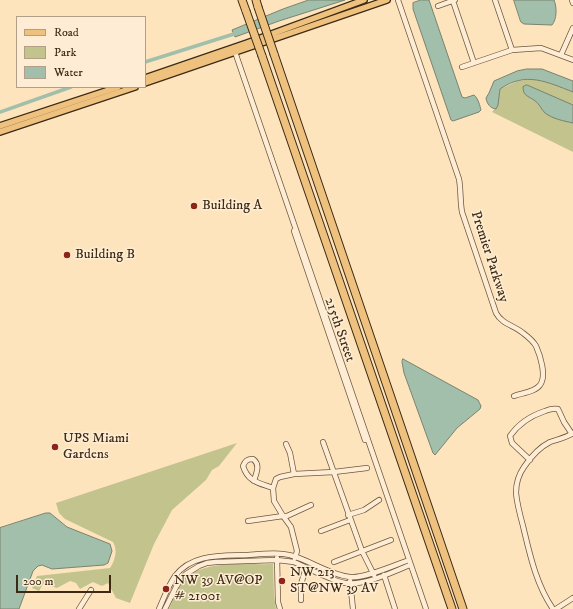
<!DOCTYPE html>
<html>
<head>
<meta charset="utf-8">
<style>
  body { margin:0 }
  #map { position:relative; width:573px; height:609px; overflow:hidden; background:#fde4bd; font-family:"IM FELL DW Pica",serif }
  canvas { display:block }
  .legend { position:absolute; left:16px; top:16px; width:130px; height:72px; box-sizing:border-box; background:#feedd4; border:1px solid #b19f88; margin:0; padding:5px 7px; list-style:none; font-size:12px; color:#3d2a15 }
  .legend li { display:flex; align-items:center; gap:8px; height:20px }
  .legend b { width:20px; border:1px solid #b19f88 }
  .scale { position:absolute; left:16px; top:575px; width:95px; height:18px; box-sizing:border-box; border:2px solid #3d2a15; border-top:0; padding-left:5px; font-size:12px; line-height:14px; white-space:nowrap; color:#3d2a15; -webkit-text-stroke:3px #feedd4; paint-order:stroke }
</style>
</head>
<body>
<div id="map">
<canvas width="573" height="609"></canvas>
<ul class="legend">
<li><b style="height:5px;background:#eec27e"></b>Road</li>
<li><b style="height:11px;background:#c3c38e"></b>Park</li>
<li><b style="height:11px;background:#a1bfab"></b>Water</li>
</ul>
<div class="scale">200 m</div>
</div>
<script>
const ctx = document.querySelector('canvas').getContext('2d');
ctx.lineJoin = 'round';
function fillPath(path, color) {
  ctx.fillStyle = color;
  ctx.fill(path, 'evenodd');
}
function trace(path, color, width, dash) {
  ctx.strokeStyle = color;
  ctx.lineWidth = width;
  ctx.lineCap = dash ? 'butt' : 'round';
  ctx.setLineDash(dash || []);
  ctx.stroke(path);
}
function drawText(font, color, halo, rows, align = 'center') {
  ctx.font = font + ' "IM FELL DW Pica",serif';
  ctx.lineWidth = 3;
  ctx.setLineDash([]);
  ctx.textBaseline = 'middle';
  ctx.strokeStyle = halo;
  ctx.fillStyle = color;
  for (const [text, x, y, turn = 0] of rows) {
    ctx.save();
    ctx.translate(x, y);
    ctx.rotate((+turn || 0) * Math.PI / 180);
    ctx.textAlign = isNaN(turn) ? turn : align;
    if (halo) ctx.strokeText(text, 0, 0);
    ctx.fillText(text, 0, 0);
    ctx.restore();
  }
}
fillPath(new Path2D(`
  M533 79 544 80 573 92V152L492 112 498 105 500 89 518 81Z
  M237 443 219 466 212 470 206 480 172 510 154 544 130 603 116 598 108 583 102 586 93 582 80 589 76 583 70 581 57 588 43 584 39 591 32 588 37 576 110 568C115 561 118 550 113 542L65 519 59 513 56 503Z
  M273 564 274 595 276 609H169C173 600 177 589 183 581 202 559 246 565 273 564Z`), '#c3c38e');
const water = new Path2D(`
  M309 0H345L279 21 235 37 232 30 283 9Z
  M421 0H429L462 97 465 98 474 95C478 98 480 106 481 110L479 112 453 121 451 120 413 9V3Z
  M514 0H554C557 7 557 19 552 25L524 24 521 22Z
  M527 69H542L573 81V92C547 82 526 71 500 89L498 105 496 109C490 108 487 104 486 98L489 93 494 81 517 71Z
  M527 85 573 105V123C564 121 553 119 545 113 541 109 539 103 534 100 528 96 523 96 523 87Z
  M403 359 478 400 481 406 480 409 457 428 435 455 433 453 404 373 402 362Z
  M46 513H50L67 527 110 544 112 551 108 563 104 565 52 569 42 565 38 566 33 571 19 609H0V528Z`);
fillPath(water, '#a1bfab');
trace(water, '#79836f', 1);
trace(new Path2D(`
  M145 62 237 33
  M0 112 71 87`), '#a1bfab', 3.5);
const minor = new Path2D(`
  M398 0 459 179C461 190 460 201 462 212L496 313C502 324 513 325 523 333 527 336 533 341 536 346 540 355 547 376 540 385 535 392 522 393 514 396
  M495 0 512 50
  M572 0 573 3
  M453 1 474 63
  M438 6 455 0
  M234 49 426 609
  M561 55 573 28
  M462 67 512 50 541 48 573 60
  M294 231 365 440
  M323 442 362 551 374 575
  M286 444 290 453 294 474
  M530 460 512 443 510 436C519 423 530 416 545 411 550 409 553 408 558 409L564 422 572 434
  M254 481C256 473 261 465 253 459 247 459 245 461 243 466 248 482 259 483 273 488L274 501 283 516H287L311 505
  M273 488 276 479 280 477 294 474 334 472 367 468
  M348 515 364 510 379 500
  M248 521 283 516 291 527 297 551 295 558
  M321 531 350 520
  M277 558 278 602 280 609
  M334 562 391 540
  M384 575 395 609
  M350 581 353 609
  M301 600V584L306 568
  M79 609 91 590
  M159 609C164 598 168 586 175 576 192 553 223 556 248 555 263 554 279 552 293 556 313 562 330 575 350 577 364 579 395 565 409 560
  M165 609 176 587 181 579 186 574 199 566 207 563 216 562 277 560 294 562C307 568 332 581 345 583 365 586 392 572 410 565
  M553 609C536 584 530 555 523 526 520 515 517 504 516 493 516 484 519 474 524 467 530 458 540 447 550 442 558 439 566 438 573 433
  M556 609 573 598`);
const major = new Path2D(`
  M145 78 247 43 364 0
  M145 83 387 0
  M0 126 118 87
  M0 132 135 87`);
const highway = new Path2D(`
  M242 0 246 11
  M256 0 258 7
  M274 54 463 609
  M262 56 452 609`);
trace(minor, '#6d583f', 6);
trace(major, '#3d2a15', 8);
trace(highway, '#3d2a15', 9);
trace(minor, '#feedd4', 4.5);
trace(major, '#eec27e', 5.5);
trace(highway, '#eec27e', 7);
const highwayBridge = new Path2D(`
  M258 7 274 54
  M246 11 262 56`);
trace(highwayBridge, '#3d2a15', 9, []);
trace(highwayBridge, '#eec27e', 7);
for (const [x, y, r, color] of [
  [194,206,4,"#8f2418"],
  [67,255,4,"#8f2418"],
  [55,447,4,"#8f2418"],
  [282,581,4,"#8f2418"],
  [166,589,4,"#8f2418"]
]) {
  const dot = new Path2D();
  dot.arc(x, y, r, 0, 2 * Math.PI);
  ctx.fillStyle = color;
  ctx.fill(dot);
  trace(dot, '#feedd4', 1.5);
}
drawText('14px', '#3d2a15', '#feedd4', [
  ["Building A",202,206],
  ["Building B",75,255],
  ["UPS Miami",63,439],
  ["Gardens",63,455],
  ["NW 213",290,573],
  ["ST@NW 39 AV",290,589],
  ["NW 39 AV@OP",174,581],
  ["# 21001",174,597]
], 'left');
drawText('14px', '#3d2a15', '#feedd4', [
  ["Premier Parkway",489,257,72],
  ["215th Street",339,330,71]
]);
</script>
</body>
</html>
